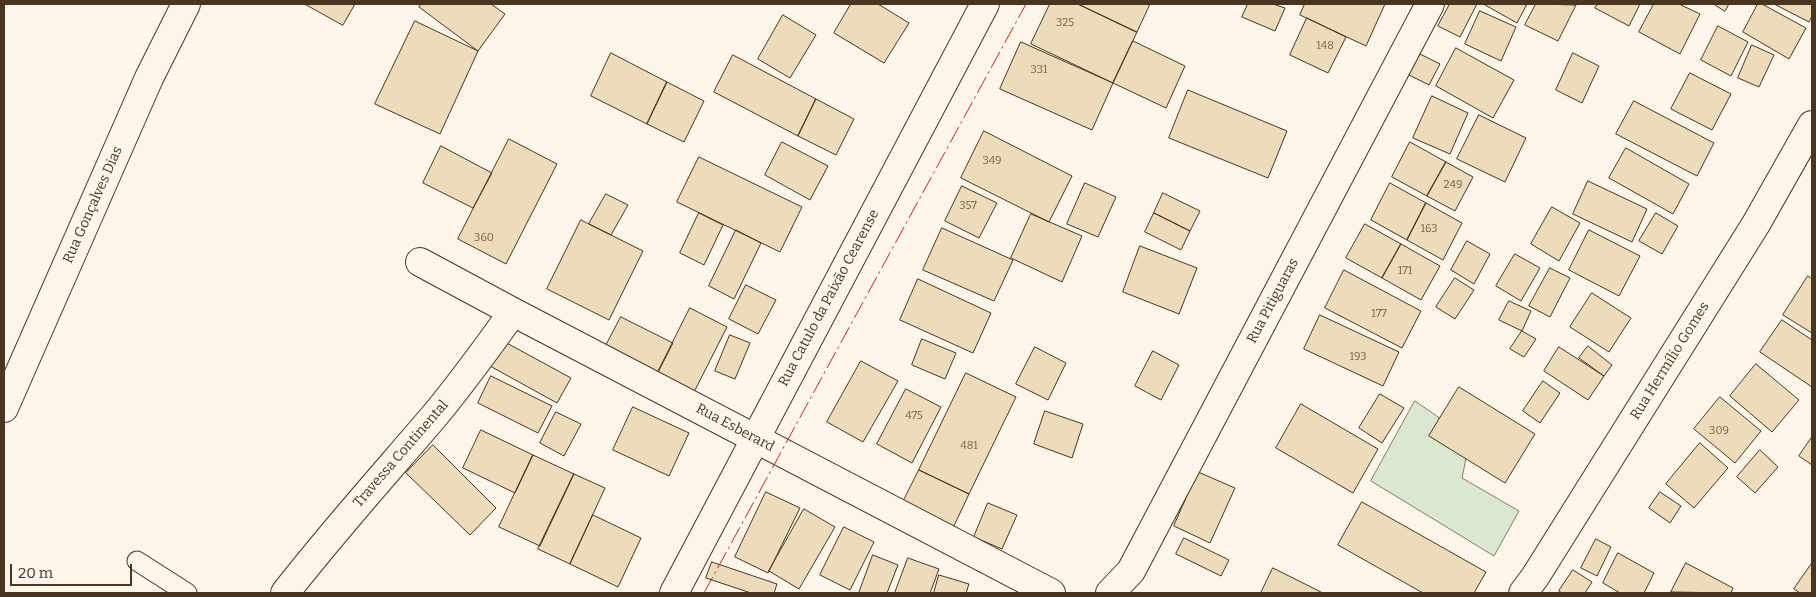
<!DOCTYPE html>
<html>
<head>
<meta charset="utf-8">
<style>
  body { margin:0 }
  #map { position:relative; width:1816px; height:597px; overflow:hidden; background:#fbf6e9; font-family:Bitter,serif }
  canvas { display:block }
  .frame { position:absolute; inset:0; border:5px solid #4a3520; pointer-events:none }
  .scale { position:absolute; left:10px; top:564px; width:122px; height:22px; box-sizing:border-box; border:2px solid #4a3520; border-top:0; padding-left:6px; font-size:15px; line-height:18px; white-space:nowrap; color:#4a3520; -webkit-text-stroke:4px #fbf6e9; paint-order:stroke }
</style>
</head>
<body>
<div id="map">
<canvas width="1816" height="597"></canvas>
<div class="frame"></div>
<div class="scale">20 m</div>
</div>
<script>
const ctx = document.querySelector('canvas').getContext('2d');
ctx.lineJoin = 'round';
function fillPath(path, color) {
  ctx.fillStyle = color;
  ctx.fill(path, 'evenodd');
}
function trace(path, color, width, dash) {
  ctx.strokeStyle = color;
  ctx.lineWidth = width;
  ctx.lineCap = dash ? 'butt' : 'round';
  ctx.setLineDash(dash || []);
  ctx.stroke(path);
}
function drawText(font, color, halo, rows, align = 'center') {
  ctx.font = font + ' Bitter,serif';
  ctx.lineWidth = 4;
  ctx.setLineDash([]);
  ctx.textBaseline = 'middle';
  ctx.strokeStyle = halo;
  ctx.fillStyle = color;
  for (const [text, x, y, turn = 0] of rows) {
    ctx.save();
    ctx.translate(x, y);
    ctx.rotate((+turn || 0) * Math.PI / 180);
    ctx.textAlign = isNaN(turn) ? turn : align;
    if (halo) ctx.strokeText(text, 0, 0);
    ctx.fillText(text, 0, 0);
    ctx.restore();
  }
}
const green = new Path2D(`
  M1415 401 1470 439 1462 478 1519 511 1494 556 1371 481Z`);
fillPath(green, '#dce7d0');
trace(green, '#887966', 1);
const building = new Path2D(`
  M305 4H355L343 25Z
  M422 4H491L505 14 478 51 419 7Z
  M851 4H878L909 23 884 63 834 33Z
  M1050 4H1078L1137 32 1113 83 1031 44Z
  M1078 4H1150L1137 32Z
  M1248 4H1273L1285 8 1275 31 1242 17Z
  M1305 4H1385L1366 46 1300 15Z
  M1450 4H1477L1460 37 1438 26Z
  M1486 4H1527L1517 23 1485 5Z
  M1536 4 1576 5 1558 41 1525 25Z
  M1598 4H1640L1629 26 1595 8Z
  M1654 4H1679L1700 14 1680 54 1639 32Z
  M1714 4H1729L1725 11Z
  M1758 4H1762L1806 28 1789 59 1743 32Z
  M1777 4H1812V16L1809 22 1776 5Z
  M1480 11 1516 27 1501 61 1465 44Z
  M783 15 816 35 790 78 758 59Z
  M1307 18 1346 37 1328 73 1290 55Z
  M415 21 478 51 440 134 375 104Z
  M1718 26 1748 42 1731 76 1701 60Z
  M1133 41 1185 66 1166 108 1113 83Z
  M1021 42 1113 83 1092 130 1000 89Z
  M1752 45 1774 55 1759 87 1738 78Z
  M1456 48 1514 80 1493 118 1436 86Z
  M611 53 667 82 647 124 591 96Z
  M1573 53 1599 66 1582 103 1556 90Z
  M1420 54 1440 64 1429 85 1409 75Z
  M733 55 816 99 798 136 714 92Z
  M1690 73 1731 94 1712 130 1671 109Z
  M667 82 704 101 684 142 647 124Z
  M1188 90 1287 131 1268 178 1169 138Z
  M1432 96 1468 113 1450 154 1413 138Z
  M816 99 854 119 836 155 798 136Z
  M1634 101 1714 143 1697 176 1616 134Z
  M1479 115 1526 138 1505 182 1457 159Z
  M984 131 1072 176 1049 222 961 178Z
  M509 139 557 164 506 264 458 239Z
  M782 142 828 166 810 200 765 175Z
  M1410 142 1446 162 1427 196 1392 177Z
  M441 146 492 173 473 208 423 183Z
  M1626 148 1689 184 1673 214 1609 178Z
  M699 157 802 207 780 252 677 202Z
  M1446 162 1473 177 1455 211 1427 196Z
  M1588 181 1647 209 1632 242 1573 214Z
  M1085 183 1116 197 1098 237 1067 224Z
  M1390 183 1426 203 1407 240 1371 220Z
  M962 186 997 203 979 238 945 221Z
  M1163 193 1200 211 1190 231 1154 213Z
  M606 194 628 205 611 235 589 224Z
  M1426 203 1462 223 1443 260 1407 240Z
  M1552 207 1580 223 1559 261 1531 244Z
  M699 213 723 225 704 265 680 253Z
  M1154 213 1190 231 1181 250 1145 232Z
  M1656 213 1678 226 1662 254 1639 241Z
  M1031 214 1082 236 1062 282 1011 258Z
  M581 220 643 251 609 320 547 289Z
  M1365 224 1401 244 1382 278 1346 258Z
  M942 228 1013 260 994 301 923 270Z
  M736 230 761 243 734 299 709 286Z
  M1589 230 1640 256 1619 296 1569 270Z
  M1467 241 1490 254 1474 284 1451 270Z
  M1401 244 1440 266 1421 300 1382 278Z
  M1140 246 1197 268 1179 314 1123 292Z
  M1515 254 1540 268 1521 301 1496 286Z
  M1550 268 1570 278 1550 317 1529 306Z
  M1344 270 1421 311 1402 348 1325 308Z
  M1808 276 1812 279V333L1783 315Z
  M1455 278 1474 290 1455 319 1436 307Z
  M918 279 991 313 973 353 900 320Z
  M746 285 776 300 758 334 729 319Z
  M1592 293 1631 318 1609 352 1570 327Z
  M1509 301 1531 311 1522 331 1499 320Z
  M690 308 727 327 690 400 653 382Z
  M1320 315 1399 352 1383 386 1304 349Z
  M621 317 673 343 653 382 601 355Z
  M1782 320 1812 340V387L1760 352Z
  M1522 331 1536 339 1524 357 1510 349Z
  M730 335 750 343 735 379 715 371Z
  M922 339 956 353 945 379 912 365Z
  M503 341 571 378 557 403 490 366Z
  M1588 346 1612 365 1604 376 1579 358Z
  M1035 347 1066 363 1048 400 1016 384Z
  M1559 347 1604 376 1588 400 1544 371Z
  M1153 351 1179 365 1161 400 1135 386Z
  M861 361 898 381 863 442 827 422Z
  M1756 364 1799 400 1772 432 1730 396Z
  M966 373 1016 397 969 494 919 470Z
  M491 376 552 406 538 433 478 403Z
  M1543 381 1560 393 1540 423 1523 411Z
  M1459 387 1535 434 1505 483 1429 436Z
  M906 389 941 407 912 463 877 444Z
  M1380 394 1404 408 1382 443 1359 428Z
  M1720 397 1761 431 1735 463 1694 429Z
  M1301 404 1378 449 1353 493 1276 448Z
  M633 407 689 433 669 476 613 450Z
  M1045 411 1083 424 1072 458 1034 444Z
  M556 412 581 424 564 456 540 443Z
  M481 430 533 455 515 493 463 468Z
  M1812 437V465L1799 456Z
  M1700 443 1728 468 1694 508 1666 484Z
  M433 445 496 508 470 535 406 473Z
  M1760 450 1778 467 1755 493 1737 477Z
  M533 455 574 474 540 546 499 527Z
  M919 470 969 494 952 530 901 506Z
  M1198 472 1235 488 1210 543 1174 526Z
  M574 474 605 488 570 564 538 549Z
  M766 492 800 508 768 573 735 557Z
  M1660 492 1681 506 1670 523 1649 508Z
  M1362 502 1486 572 1474 593H1423L1338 545Z
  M988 503 1017 515 1002 549 974 537Z
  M804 509 835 527 799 589 769 571Z
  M593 515 641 538 618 587 570 564Z
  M844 527 874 542 850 590 820 575Z
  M1184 538 1229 560 1221 576 1176 554Z
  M1596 539 1611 547 1597 576 1581 568Z
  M1618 553 1654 573 1644 593H1620L1603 583Z
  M873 555 898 565 887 593H859Z
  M908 558 939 569 930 593H895Z
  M712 562 777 584 774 593H751L706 578Z
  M1686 563 1733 588 1731 593 1671 592Z
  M1812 563V593H1800L1794 589Z
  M1273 568 1321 592 1320 593H1261Z
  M1573 570 1592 582 1585 593H1562L1559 591Z
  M939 575 969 584 966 593H934Z`);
fillPath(building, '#ecdcbc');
trace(building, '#4a3520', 1);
const service = new Path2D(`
  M137 561 187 593`);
const minor = new Path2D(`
  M420 262 513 312 1051 593
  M4 408 149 78 186 4
  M285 593C331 534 381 478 430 421 460 386 486 349 513 312
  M674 593 985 4
  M1110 593 1131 571 1430 4
  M1523 593 1535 577 1756 224 1812 125`);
trace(service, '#4a3520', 21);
trace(minor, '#4a3520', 30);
trace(service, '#fbf6e9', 19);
trace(minor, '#fbf6e9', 28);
trace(new Path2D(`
  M704 593 1026 4`), '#c62828', 1, [18, 4, 2.5, 4]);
drawText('11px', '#725f47', null, [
  ["325",1065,23],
  ["148",1325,46],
  ["331",1039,70],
  ["349",992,161],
  ["249",1453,185],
  ["357",968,206],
  ["163",1429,229],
  ["360",484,238],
  ["171",1405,271],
  ["177",1379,314],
  ["193",1358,357],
  ["475",914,416],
  ["309",1719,431],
  ["481",969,446]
]);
drawText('14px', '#4a3520', '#fbf6e9', [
  ["Rua Gonçalves Dias",93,205,-66],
  ["Rua Catulo da Paixão Cearense",829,298,-62],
  ["Rua Pitiguaras",1273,301,-62],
  ["Rua Hermílio Gomes",1670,361,-58],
  ["Rua Esberard",735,428,28],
  ["Travessa Continental",401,454,-49]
]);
</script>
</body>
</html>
